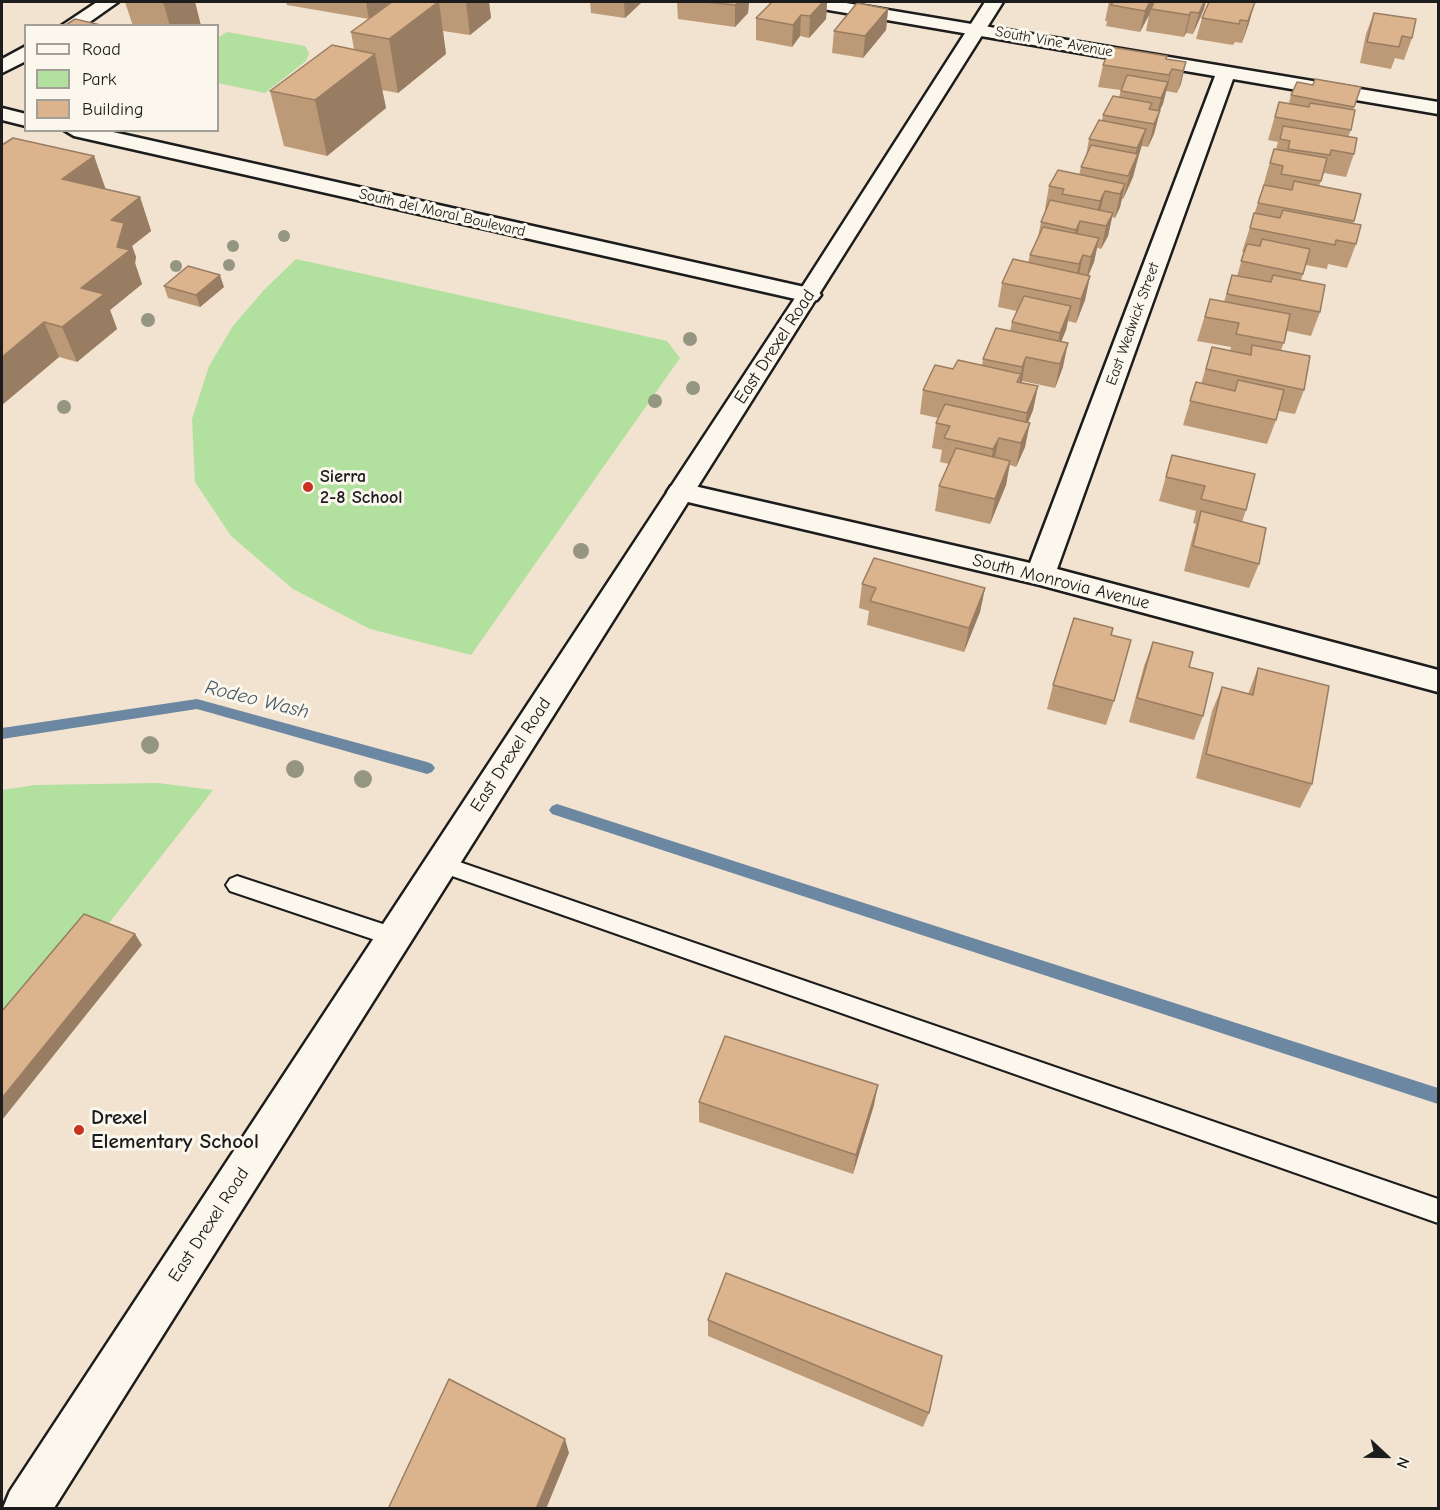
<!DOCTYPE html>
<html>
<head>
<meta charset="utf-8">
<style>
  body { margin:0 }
  #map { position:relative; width:1440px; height:1510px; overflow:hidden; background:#f1e3cf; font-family:"Comic Neue",sans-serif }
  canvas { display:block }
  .frame { position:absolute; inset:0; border:3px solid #1c1c1c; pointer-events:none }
  .legend { position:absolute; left:24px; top:24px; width:195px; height:108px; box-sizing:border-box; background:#fbf7ec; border:2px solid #a29f99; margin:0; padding:8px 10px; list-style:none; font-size:18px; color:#1c1c1c }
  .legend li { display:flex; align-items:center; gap:12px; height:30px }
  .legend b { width:30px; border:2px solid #a29f99 }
  .north { position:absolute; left:1356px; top:1426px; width:60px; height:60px; -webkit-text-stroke:4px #fbf7ec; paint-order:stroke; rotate:112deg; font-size:16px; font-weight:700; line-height:24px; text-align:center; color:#1c1c1c }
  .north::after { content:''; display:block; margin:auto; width:21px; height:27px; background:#1c1c1c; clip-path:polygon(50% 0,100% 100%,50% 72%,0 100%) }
</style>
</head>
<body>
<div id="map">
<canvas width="1440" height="1510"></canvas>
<div class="frame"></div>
<ul class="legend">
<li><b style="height:8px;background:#fbf7ec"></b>Road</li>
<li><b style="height:16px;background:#b1e09f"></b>Park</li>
<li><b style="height:16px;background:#dbb38c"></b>Building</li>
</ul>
<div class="north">N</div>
</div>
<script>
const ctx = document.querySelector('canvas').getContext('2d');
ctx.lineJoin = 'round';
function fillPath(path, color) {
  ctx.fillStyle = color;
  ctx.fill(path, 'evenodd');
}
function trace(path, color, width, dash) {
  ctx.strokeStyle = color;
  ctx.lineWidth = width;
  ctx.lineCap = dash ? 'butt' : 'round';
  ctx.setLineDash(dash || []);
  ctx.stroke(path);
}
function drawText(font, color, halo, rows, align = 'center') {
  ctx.font = font + ' "Comic Neue",sans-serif';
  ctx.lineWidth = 6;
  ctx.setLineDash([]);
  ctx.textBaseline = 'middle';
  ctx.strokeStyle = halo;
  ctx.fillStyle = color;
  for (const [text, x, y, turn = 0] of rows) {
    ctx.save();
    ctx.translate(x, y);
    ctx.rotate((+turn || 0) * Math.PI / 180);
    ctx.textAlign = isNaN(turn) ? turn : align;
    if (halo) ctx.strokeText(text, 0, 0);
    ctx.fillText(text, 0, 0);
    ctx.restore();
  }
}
fillPath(new Path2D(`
  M227 32 305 46 309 53 306 61 265 93 218 83V38Z
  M296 259 667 341 680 358 471 655 370 629 293 589 231 536 195 482 192 419 209 366 233 326 264 290Z
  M158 783 213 790 2 1060V790L35 785Z`), '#b1e09f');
fillPath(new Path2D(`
  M197 699 427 762 432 764 435 768 432 772 427 774 197 709 2 739V728Z
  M557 804 1438 1088V1104L552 814 549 810 552 806Z`), '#6c87a2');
const service = new Path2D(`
  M442 856 1438 1199V1223L435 870 432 864 435 858Z
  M237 876 401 930 404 937 401 944 393 946 230 891 226 885 230 879Z`);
const minor = new Path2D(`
  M97 2H118L84 26H61Z
  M802 2H840L1438 102V114L1233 79 1057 569 1438 670V692L1040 585 671 498 667 492 671 486 681 483 1030 563 1215 76 811 7Z
  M26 46V61L2 73V59Z
  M2 108 26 114V126L2 120Z
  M64 130H104L809 288 817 290 821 295 817 300 809 302 74 136Z`);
const tertiary = new Path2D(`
  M985 2H1003L54 1508H3L10 1491 797 295Z`);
trace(service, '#1c1c1c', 4);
trace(minor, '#1c1c1c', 5);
trace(tertiary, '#1c1c1c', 5);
fillPath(service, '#fbf7ec');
fillPath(minor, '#fbf7ec');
fillPath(tertiary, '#fbf7ec');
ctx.fillStyle = '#959682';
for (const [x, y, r] of [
  [284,236,6],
  [233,246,6],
  [229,265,6],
  [176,266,6],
  [148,320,7],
  [690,339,7],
  [693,388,7],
  [655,401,7],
  [64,407,7],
  [581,551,8],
  [150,745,9],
  [295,769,9],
  [363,779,9]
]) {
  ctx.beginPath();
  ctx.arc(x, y, r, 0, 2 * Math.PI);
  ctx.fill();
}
fillPath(new Path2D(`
  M125 2H195L201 26H133Z
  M286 2H391L375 14 392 2H489L491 18 470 35 443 31 446 54 398 93 382 90 386 108 327 156 284 146 270 91 354 49 351 32 369 19 287 5Z
  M590 2H642L625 18 591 13Z
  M677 2H749L748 13 735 27 678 19Z
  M772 2H827L826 19 809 38 800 36 792 47 756 40V18Z
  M1109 2H1154L1153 4 1204 9 1193 34 1186 33 1184 37 1146 31 1149 15 1140 32 1106 26 1107 21H1105Z
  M1253 2 1249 23 1242 43 1235 42 1233 45 1196 39 1202 18Z
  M888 9 886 30 863 58 832 53 834 31Z
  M1374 13 1412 38 1404 60 1395 58 1391 69 1360 63 1366 34Z
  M1166 59 1186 62 1177 93 1166 91 1160 111 1154 134 1148 147 1142 146 1137 159 1133 177 1123 199H1122L1120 207 1115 218 1112 217 1108 236 1101 249 1097 248 1094 262 1088 276H1090L1085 300 1076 323 1068 321 1066 330 1061 341 1063 367 1055 388 1022 381 1021 382 1038 386 1033 410 1028 422 1025 447 1016 467 1010 465 1006 485 990 524 935 511 939 486 949 464 940 462 942 450 932 448 936 423 938 418 920 414 923 390 953 369 982 365 983 359 1010 331 1012 322 1017 311 998 307 1002 283 1028 263 1030 255 1038 237 1041 222 1046 209H1045L1049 186 1079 175 1081 167 1086 156 1089 139 1102 121 1103 115 1119 97 1121 90 1098 87 1103 65Z
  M1313 85 1361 87 1353 110 1351 130 1348 137 1354 154 1346 177 1324 173 1319 186 1361 194 1353 224 1356 244 1347 268 1328 264 1327 269 1306 265 1301 280 1320 312 1311 336 1287 331 1281 351 1304 390 1295 414 1279 411 1276 420 1267 444 1183 425 1196 382 1201 384 1212 347 1230 351 1231 347 1197 341 1210 299 1224 302 1232 275 1237 276 1244 252H1242L1263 187 1267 172 1274 149H1276L1278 142 1268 140 1279 102 1289 103 1291 95Z
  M94 156 105 189 140 197 151 231 132 246 136 257 135 263 142 284 110 310 117 329 77 362 59 357 2 405Z
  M164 286 224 287 200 307 168 298Z
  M1172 455 1246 510 1242 522 1259 564 1249 588 1184 571 1193 535 1196 524 1193 523 1196 511 1159 501Z
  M862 584 985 588 980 612 964 652 867 625 869 611 859 608Z
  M1111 635 1114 701 1106 725 1047 709 1053 685Z
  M1153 642 1189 667 1203 716 1194 740 1129 722 1144 666Z
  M1258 668 1312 784 1300 808 1196 778 1212 711 1222 687 1248 694Z
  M699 1102 874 1105 853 1174 699 1122Z
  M708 1320 929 1413 923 1427 708 1336Z`), '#bc9a78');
fillPath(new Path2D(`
  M163 2H195L201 26H170Z
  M366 2H391L369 19Z
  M439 2 446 54 398 93 389 39Z
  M466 2H489L491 18 470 35Z
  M624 2H642L625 18Z
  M739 2H749L748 13 735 27V5Z
  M823 2H827L826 19 809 38 810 16Z
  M1150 2H1154L1152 9H1151L1149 15 1140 32 1145 11Z
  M1204 2H1206L1204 9 1193 34 1199 13Z
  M1255 2 1249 23 1242 43 1248 21Z
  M888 9 886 30 863 58 865 36Z
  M1191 12 1186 33 1184 37 1189 15Z
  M801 15 800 36 792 47 793 25Z
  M375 54 386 108 327 156 315 100Z
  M1186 62 1181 84 1177 93 1183 71Z
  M1172 69 1163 104 1158 114 1160 111 1154 134 1148 147 1161 98 1167 84Z
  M1146 129 1133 177 1123 199 1137 148Z
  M94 156 106 190 62 179Z
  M1125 184 1120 207 1115 218 1120 194Z
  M1105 191 1099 215 1094 224 1100 201Z
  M140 197 151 231 132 246 136 257 135 263 142 284 110 310 117 329 77 362 62 327 81 288 117 247 111 220Z
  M1113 213 1108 236 1101 249 1106 226Z
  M1080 221 1076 244 1071 254 1076 230Z
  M1099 238 1094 262 1086 281 1091 257Z
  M1083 255 1078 279 1074 288 1079 264Z
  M220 275 224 287 200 307 196 295Z
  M1090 276 1085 300 1076 323 1081 299Z
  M1071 306 1066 330 1055 357 1060 333Z
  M44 322 59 357 2 405V357Z
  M1068 343 1063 367 1055 388 1060 364Z
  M1026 357 1022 381 1018 392 1022 367Z
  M1038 386 1033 410 1022 438 1027 413Z
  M1030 423 1025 447 1016 467 1021 443Z
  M999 438 994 462 989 474 993 449Z
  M1010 461 1006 485 990 524 995 499Z
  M985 588 980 612 964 652 969 628Z
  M135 934 142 945 2 1120V1098Z
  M878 1085 874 1105 853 1174 856 1155Z
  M565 1439 569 1453 546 1509H536Z`), '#997d62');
const building = new Path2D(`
  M392 2H438L389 39 351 32Z
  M705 2H739L735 5Z
  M772 2H823L810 16 801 15 793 25 756 18Z
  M1113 2H1150L1145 11 1111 5Z
  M1154 2H1204L1199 13 1191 12 1189 15 1151 9Z
  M1209 2H1255L1248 21 1240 20 1239 24 1202 18Z
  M857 3 888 9 865 36 834 31Z
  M1374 13 1416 19 1412 38 1402 36 1399 47 1367 42Z
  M75 19 105 26H64Z
  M332 45 375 54 315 100 270 91Z
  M1111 47 1167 56 1166 59 1186 62 1183 71 1172 69 1169 75 1103 65Z
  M1127 75 1168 82 1161 98 1121 91Z
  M1315 79 1361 87 1354 107 1291 95 1297 82 1313 85Z
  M1113 96 1152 103 1149 109 1160 111 1154 124 1103 115Z
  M1279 102 1309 107 1310 103 1355 110 1351 130 1275 117Z
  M1099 120 1146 129 1137 148 1089 139Z
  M1283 126 1357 138 1354 154 1331 150 1330 155 1288 149 1290 141 1280 139Z
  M13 138 94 156 62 179 140 197 111 220 124 223 117 247 130 250 81 288 104 294 62 327 44 322 2 357V145Z
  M1091 145 1138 154 1128 176 1081 167Z
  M1274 149 1327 158 1321 181 1281 174 1283 166 1270 163Z
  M1058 170 1125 184 1120 194 1105 191 1100 201 1062 194 1064 189 1049 186Z
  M1294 181 1361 194 1354 221 1258 203 1264 185 1292 190Z
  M1050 200 1113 213 1106 226 1080 221 1076 230 1041 222Z
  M1283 210 1361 225 1356 244 1336 240 1335 245 1250 228 1254 213 1280 218Z
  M1043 227 1099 238 1091 257 1083 255 1079 264 1030 255Z
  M1262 239 1310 249 1303 274 1241 261 1247 244 1260 246Z
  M1013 259 1090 276 1081 299 1002 283Z
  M188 266 220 275 196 295 164 286Z
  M1232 275 1271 282 1273 275 1325 285 1320 312 1227 294Z
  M1024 296 1071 306 1060 333 1012 322Z
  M1210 299 1290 314 1284 343 1236 334 1239 323 1205 317Z
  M996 328 1068 343 1060 364 1026 357 1022 367 983 359Z
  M1252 345 1310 356 1304 390 1206 369 1212 347 1251 355Z
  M958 360 1021 374 1017 382 1038 386 1027 413 923 390 935 365 953 369Z
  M1238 380 1284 390 1276 420 1190 401 1196 382 1235 391Z
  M945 404 1030 423 1021 443 999 438 993 449 944 438 950 426 936 423Z
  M956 448 1010 461 995 499 939 486Z
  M1172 455 1255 474 1246 510 1201 499 1205 486 1166 477Z
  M1201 511 1266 528 1259 564 1193 546Z
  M874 558 985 588 969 628 870 601 876 588 862 584Z
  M1074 618 1113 628 1111 635 1131 640 1114 701 1053 685Z
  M1153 642 1193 652 1189 667 1213 673 1203 716 1137 698Z
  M1258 668 1329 686 1312 784 1206 754 1222 687 1253 695Z
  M84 914 135 934 2 1098V1011Z
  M725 1036 878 1085 856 1155 699 1102Z
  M726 1273 942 1356 929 1413 708 1320Z
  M449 1379 565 1439 536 1509H388Z`);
fillPath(building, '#dbb38c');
trace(building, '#997d62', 1.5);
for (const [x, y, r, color] of [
  [308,487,6,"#c8321e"],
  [79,1130,6,"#c8321e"]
]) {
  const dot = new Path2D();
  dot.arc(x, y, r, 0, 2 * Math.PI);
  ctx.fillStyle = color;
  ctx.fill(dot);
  trace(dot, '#fbf7ec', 2);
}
drawText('15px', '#1c1c1c', '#fbf7ec', [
  ["South Vine Avenue",1054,42,10],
  ["South del Moral Boulevard",442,213,13],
  ["East Wedwick Street",1133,324,-70]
]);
drawText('18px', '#1c1c1c', '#fbf7ec', [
  ["East Drexel Road",775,347,-57],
  ["South Monrovia Avenue",1061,582,14],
  ["East Drexel Road",511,755,-57],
  ["East Drexel Road",209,1225,-57]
]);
drawText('bold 18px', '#1c1c1c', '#fbf7ec', [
  ["Sierra",320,477],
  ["2-8 School",320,498]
], 'left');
drawText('italic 20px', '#4b5a6a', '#fbf7ec', [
  ["Rodeo Wash",257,700,14]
]);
drawText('bold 21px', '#1c1c1c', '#fbf7ec', [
  ["Drexel",91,1118],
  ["Elementary School",91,1142]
], 'left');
</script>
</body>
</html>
